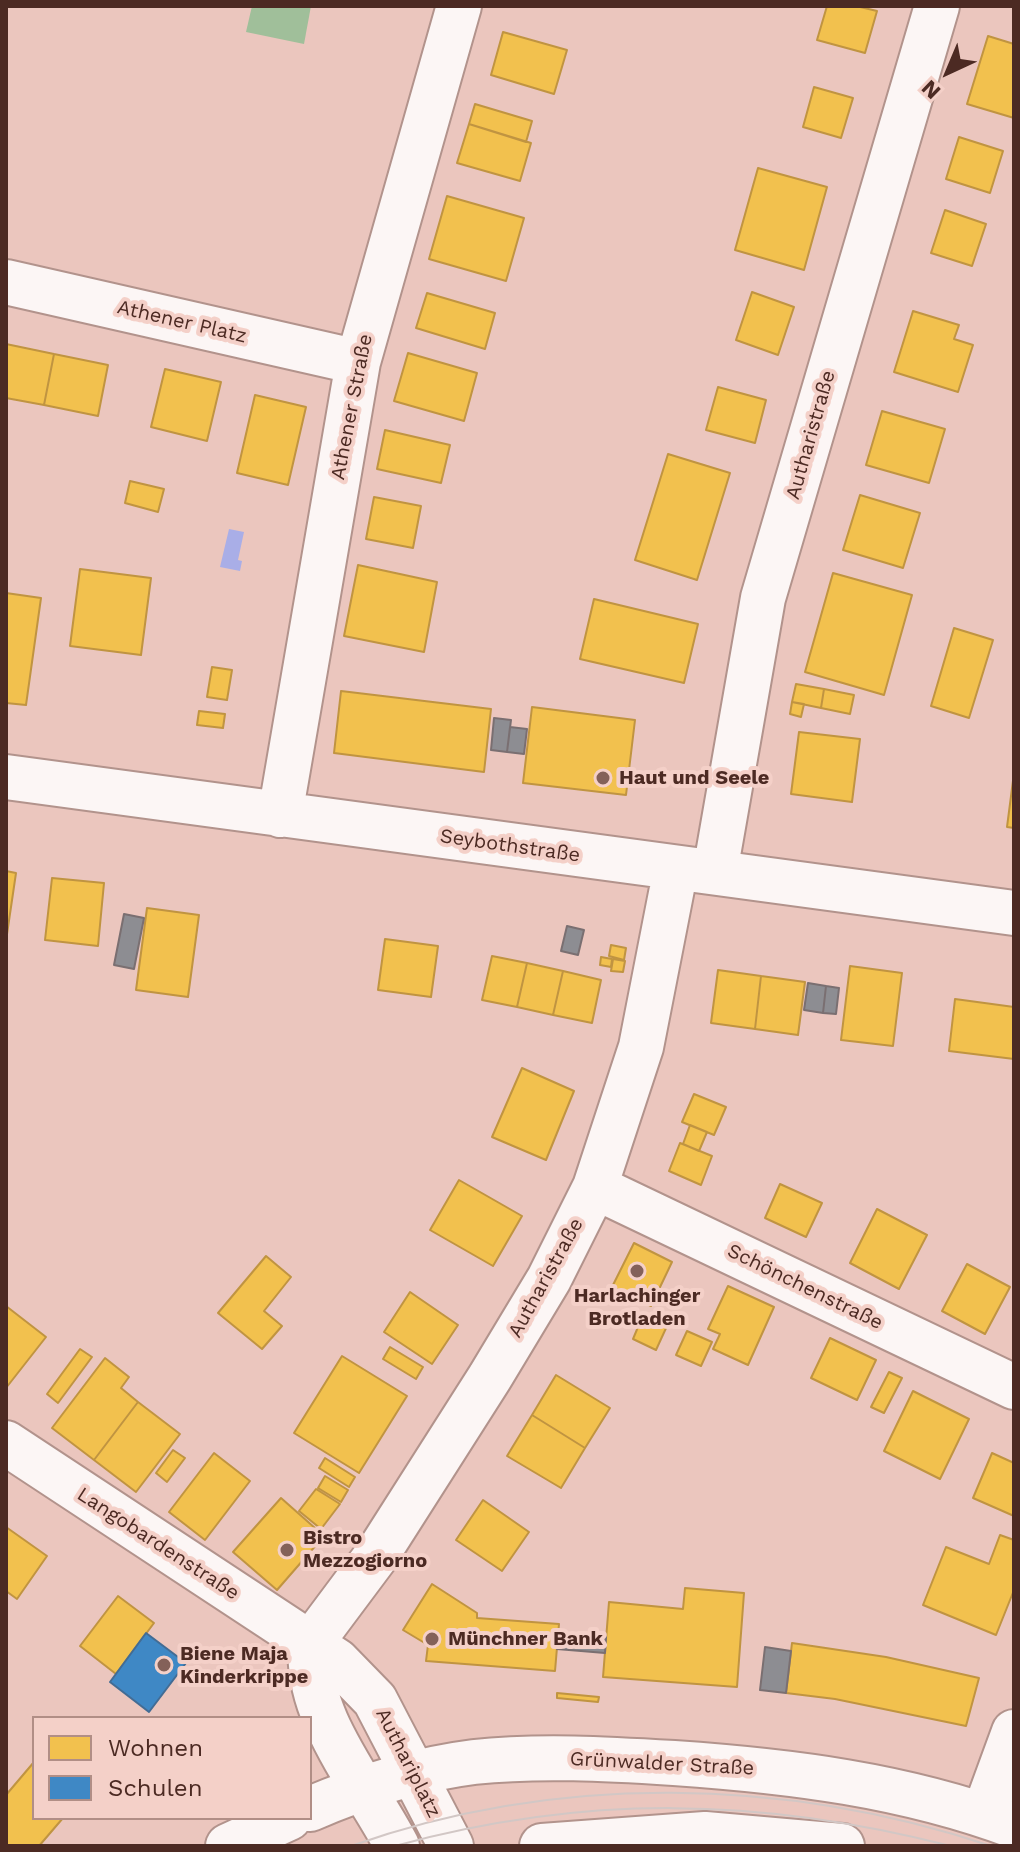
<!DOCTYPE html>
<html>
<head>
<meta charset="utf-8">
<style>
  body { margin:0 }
  #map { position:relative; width:1020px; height:1852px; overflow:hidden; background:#ebc6be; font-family:"Work Sans",sans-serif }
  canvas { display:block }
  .frame { position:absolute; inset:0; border:8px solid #4c2a23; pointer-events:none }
  .legend { position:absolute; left:32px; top:1716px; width:280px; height:104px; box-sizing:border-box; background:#f4d0c8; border:2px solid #b18e86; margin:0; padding:10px 14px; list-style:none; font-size:24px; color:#4c2a23 }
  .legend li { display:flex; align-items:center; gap:16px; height:40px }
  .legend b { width:40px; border:2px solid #b18e86 }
  .north { position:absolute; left:908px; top:32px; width:80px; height:80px; -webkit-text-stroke:6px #f4d0c8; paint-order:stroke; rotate:224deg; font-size:22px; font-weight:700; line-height:32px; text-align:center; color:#4c2a23 }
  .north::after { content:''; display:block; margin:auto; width:28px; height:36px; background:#4c2a23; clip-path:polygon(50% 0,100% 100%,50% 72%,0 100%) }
</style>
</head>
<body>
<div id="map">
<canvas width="1020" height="1852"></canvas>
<div class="frame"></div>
<ul class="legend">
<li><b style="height:22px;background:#f2c14e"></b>Wohnen</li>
<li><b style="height:22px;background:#3f88c5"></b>Schulen</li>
</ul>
<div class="north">N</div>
</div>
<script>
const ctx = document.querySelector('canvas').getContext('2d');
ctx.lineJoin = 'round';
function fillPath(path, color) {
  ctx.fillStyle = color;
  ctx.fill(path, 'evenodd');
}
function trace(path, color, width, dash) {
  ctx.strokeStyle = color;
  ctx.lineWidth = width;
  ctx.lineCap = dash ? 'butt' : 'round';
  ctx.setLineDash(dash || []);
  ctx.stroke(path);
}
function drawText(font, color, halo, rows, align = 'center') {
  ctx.font = font + ' "Work Sans",sans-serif';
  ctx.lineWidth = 8;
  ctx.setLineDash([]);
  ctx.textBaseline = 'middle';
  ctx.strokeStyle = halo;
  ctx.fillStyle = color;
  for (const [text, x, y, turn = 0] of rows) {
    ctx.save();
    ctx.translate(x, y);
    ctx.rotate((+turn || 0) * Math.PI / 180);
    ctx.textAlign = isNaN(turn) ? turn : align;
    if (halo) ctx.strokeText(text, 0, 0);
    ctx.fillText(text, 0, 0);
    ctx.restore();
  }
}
fillPath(new Path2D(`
  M252 6H311L304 44 246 32Z`), '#a0bf9a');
fillPath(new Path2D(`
  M229 529 244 532 238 560 242 561 240 571 220 567Z`), '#a9aee7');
const homes = new Path2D(`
  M827 6H856L877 11 865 53 817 40Z
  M503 32 567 50 554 94 491 75Z
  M988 36 1014 44V118L967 104Z
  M814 87 853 98 841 138 803 127Z
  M475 104 532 121 526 142 469 124Z
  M469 124 531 143 520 181 457 163Z
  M959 137 1003 151 990 193 946 179Z
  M758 168 827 187 804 270 735 250Z
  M447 196 524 218 506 281 429 259Z
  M945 210 986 224 972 266 931 253Z
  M752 292 794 307 778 355 736 340Z
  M427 293 495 313 485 349 416 328Z
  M913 311 959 325 954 339 973 345 958 392 894 372Z
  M6 344 54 354 44 405 6 398Z
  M408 353 477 373 464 421 394 401Z
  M54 354 108 365 98 416 44 405Z
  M165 369 221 382 207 441 151 427Z
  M718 387 766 400 755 443 706 430Z
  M255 395 306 407 288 485 237 473Z
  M882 411 945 429 929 483 866 465Z
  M385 430 450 445 441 483 377 469Z
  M668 454 730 473 697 580 635 560Z
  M130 481 164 489 158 512 125 503Z
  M860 495 920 513 903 568 843 550Z
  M374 497 421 506 413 548 366 539Z
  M358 565 437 582 424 652 344 636Z
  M80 569 151 578 141 655 70 646Z
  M833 573 912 595 884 695 805 672Z
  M6 593 41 598 26 705 6 703Z
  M594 599 698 624 684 683 580 659Z
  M954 628 993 640 969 718 931 706Z
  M212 667 232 670 227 700 207 697Z
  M796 684 824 689 821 708 792 702Z
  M824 689 854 695 850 714 821 708Z
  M341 691 491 709 484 772 334 753Z
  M792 702 804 704 801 717 790 714Z
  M532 707 635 720 626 795 523 783Z
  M199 711 225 714 223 728 197 725Z
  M799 732 860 739 852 802 791 794Z
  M1014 773V828L1007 827Z
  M6 871 16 873 6 941Z
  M52 878 104 883 98 946 45 940Z
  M147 908 199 915 188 997 136 990Z
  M385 939 438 946 431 997 378 990Z
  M611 945 626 948 624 960 609 956Z
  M492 956 527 963 517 1007 482 1000Z
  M601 957 612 959 611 967 600 965Z
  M613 959 625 961 623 972 611 971Z
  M527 963 563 971 553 1015 517 1007Z
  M850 966 902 973 893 1046 841 1040Z
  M718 970 761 976 755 1029 711 1023Z
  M563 971 601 980 592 1023 553 1015Z
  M761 976 805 982 798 1035 755 1029Z
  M955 999 1014 1007V1059L949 1051Z
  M522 1068 574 1091 546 1160 492 1137Z
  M694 1094 726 1107 714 1135 682 1122Z
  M690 1125 707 1132 699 1151 683 1144Z
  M680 1143 712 1156 701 1185 669 1171Z
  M459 1180 522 1216 493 1266 430 1230Z
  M780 1184 822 1203 806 1237 765 1218Z
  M877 1209 927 1235 899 1289 850 1263Z
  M634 1243 672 1262 651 1306 612 1287Z
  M266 1256 291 1277 264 1311 282 1326 262 1349 218 1313Z
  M967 1264 1010 1287 985 1334 942 1311Z
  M728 1286 774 1307 748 1365 713 1349 720 1334 708 1329Z
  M410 1292 458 1325 432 1364 384 1332Z
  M6 1306 46 1337 6 1388Z
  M643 1315 667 1326 656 1350 633 1339Z
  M687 1331 712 1342 701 1366 676 1355Z
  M830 1338 876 1360 857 1400 811 1378Z
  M390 1347 423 1367 416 1379 383 1359Z
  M80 1349 92 1357 58 1403 47 1394Z
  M342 1356 407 1396 359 1473 294 1433Z
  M105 1358 129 1377 121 1388 138 1402 94 1460 52 1428Z
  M889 1372 902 1378 884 1413 871 1407Z
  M556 1375 610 1408 585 1448 532 1415Z
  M913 1391 969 1419 940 1479 884 1451Z
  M138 1402 180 1434 136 1492 94 1460Z
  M532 1415 585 1448 561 1488 507 1456Z
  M173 1450 185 1458 167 1482 156 1473Z
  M214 1453 250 1481 205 1540 169 1512Z
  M992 1453 1014 1463V1516L973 1498Z
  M325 1458 355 1477 349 1487 319 1468Z
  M325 1476 348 1490 341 1502 318 1488Z
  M316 1489 340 1504 321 1529 299 1511Z
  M281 1498 324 1536 277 1590 233 1552Z
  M483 1500 529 1532 502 1571 456 1540Z
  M6 1527 47 1556 17 1599 6 1591Z
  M1000 1535 1014 1540V1590L996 1635 923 1605 946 1547 989 1564Z
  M432 1584 477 1613V1618L559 1624 555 1671 426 1661 428 1645 403 1630Z
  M685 1588 744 1593 737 1687 603 1677 609 1602 683 1609Z
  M118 1596 154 1623 116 1674 80 1646Z
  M792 1643 886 1657 979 1678 966 1726 835 1699 786 1693Z
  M557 1693 599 1697 598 1702 557 1698Z
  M34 1762V1818H63L39 1846H6V1795Z`);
fillPath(homes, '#f2c14e');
trace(homes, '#c09441', 2);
const schools = new Path2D(`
  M146 1633 186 1663 149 1712 110 1682Z`);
fillPath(schools, '#3f88c5');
trace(schools, '#436c94', 2);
const industry = new Path2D(`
  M494 718 511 720 507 752 491 750Z
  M510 727 527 729 524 754 507 752Z
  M124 914 144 918 134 969 114 965Z
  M567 926 584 930 578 955 561 951Z
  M808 983 826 986 823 1013 804 1010Z
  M826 986 839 988 836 1014 823 1013Z
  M558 1633 606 1637 605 1653 557 1649Z
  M765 1647 791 1651 786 1693 760 1690Z`);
fillPath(industry, '#8d8d92');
trace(industry, '#7a6f71', 2);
const minor = new Path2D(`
  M6 282 358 362
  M6 777 1014 913
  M280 815 358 362 459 6
  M715 872 763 598 937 6
  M595 1187 1014 1387
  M6 1443 337 1661 375 1700 451 1846
  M311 1643 376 1556 490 1377 549 1279 595 1187 641 1047 676 868
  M311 1643C304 1716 365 1784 397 1846
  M984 1814 1014 1732`);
const major = new Path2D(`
  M310 1809C361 1787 418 1769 474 1762 539 1755 608 1759 674 1763 790 1771 904 1785 1014 1826
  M228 1846 289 1818
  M542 1846 705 1834 842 1846`);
trace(minor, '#b2938c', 48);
trace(major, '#b2938c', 48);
trace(minor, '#fcf6f5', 44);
trace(major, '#fcf6f5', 44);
trace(new Path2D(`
  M351 1846C557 1773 785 1777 991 1846
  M395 1846C585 1794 761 1797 951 1846`), '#d2c7c5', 2);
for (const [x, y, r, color] of [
  [603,778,8,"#846159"],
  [637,1271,8,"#846159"],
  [287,1550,8,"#846159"],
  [432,1639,8,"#846159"],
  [164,1665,8,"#846159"]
]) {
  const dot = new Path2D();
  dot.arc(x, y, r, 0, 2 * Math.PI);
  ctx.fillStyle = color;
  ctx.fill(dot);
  trace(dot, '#f4d0c8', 3);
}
drawText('20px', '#4c2a23', '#f4d0c8', [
  ["Athener Platz",182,322,13],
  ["Athener Straße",352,407,-79],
  ["Autharistraße",811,435,-74],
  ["Seybothstraße",510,846,8],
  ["Autharistraße",546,1278,-61],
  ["Schönchenstraße",805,1287,26],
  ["Langobardenstraße",158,1544,33],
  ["Authariplatz",408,1763,63],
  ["Grünwalder Straße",662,1764,3]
]);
drawText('bold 20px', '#4c2a23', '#f4d0c8', [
  ["Haut und Seele",619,778],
  ["Harlachinger",637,1296,"center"],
  ["Brotladen",637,1319,"center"],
  ["Bistro",303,1538],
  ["Mezzogiorno",303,1561],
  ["Münchner Bank",448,1639],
  ["Biene Maja",180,1654],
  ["Kinderkrippe",180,1677]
], 'left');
</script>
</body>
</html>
